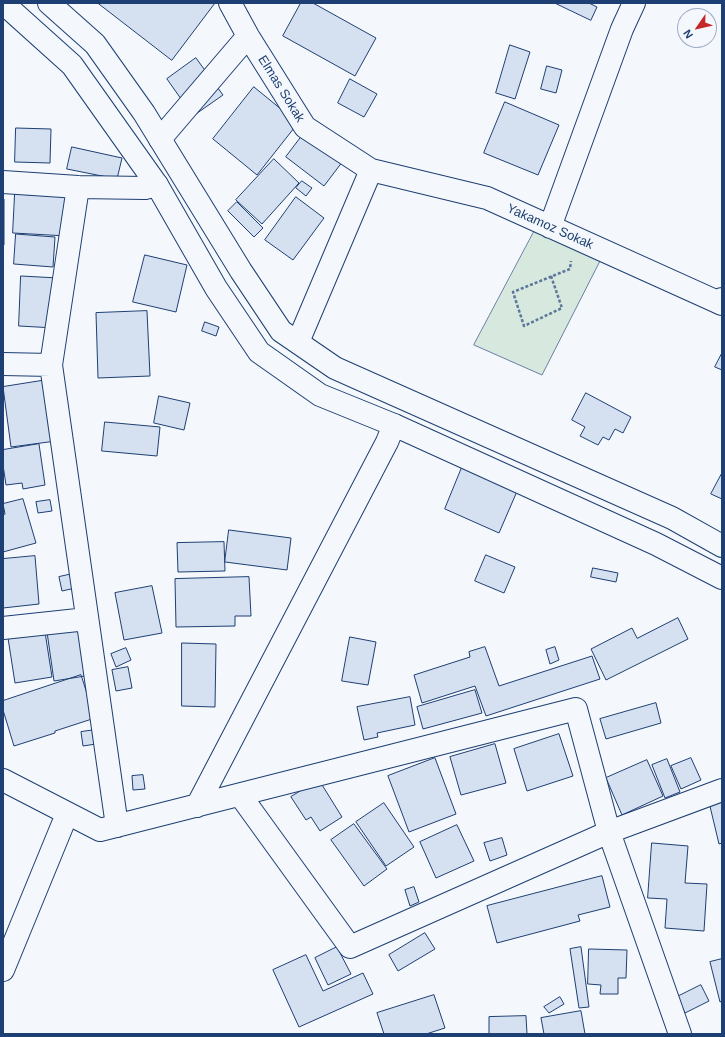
<!DOCTYPE html>
<html>
<head>
<meta charset="utf-8">
<style>
  body { margin:0 }
  #map { position:relative; width:725px; height:1037px; overflow:hidden; background:#f4f7fb; font-family:Arial,sans-serif }
  canvas { display:block }
  .frame { position:absolute; inset:0; border:4px solid #1d3f73; pointer-events:none }
  .north { position:absolute; left:677px; top:8px; width:40px; height:40px; box-sizing:border-box; background:#f4f7fb; border:1px solid #9eadc5; border-radius:50%; rotate:236deg; font-size:11px; font-weight:700; line-height:16px; text-align:center; color:#1d3f73 }
  .north::after { content:''; display:block; margin:auto; width:14px; height:18px; background:#c62828; clip-path:polygon(50% 0,100% 100%,50% 72%,0 100%) }
</style>
</head>
<body>
<div id="map">
<canvas width="725" height="1037"></canvas>
<div class="frame"></div>
<div class="north">N</div>
</div>
<script>
const ctx = document.querySelector('canvas').getContext('2d');
ctx.lineJoin = 'round';
function fillPath(path, color) {
  ctx.fillStyle = color;
  ctx.fill(path, 'evenodd');
}
function trace(path, color, width, dash) {
  ctx.strokeStyle = color;
  ctx.lineWidth = width;
  ctx.lineCap = dash ? 'butt' : 'round';
  ctx.setLineDash(dash || []);
  ctx.stroke(path);
}
function drawText(font, color, halo, rows, align = 'center') {
  ctx.font = font + ' Arial,sans-serif';
  ctx.lineWidth = 3;
  ctx.setLineDash([]);
  ctx.textBaseline = 'middle';
  ctx.strokeStyle = halo;
  ctx.fillStyle = color;
  for (const [text, x, y, turn = 0] of rows) {
    ctx.save();
    ctx.translate(x, y);
    ctx.rotate((+turn || 0) * Math.PI / 180);
    ctx.textAlign = isNaN(turn) ? turn : align;
    if (halo) ctx.strokeText(text, 0, 0);
    ctx.fillText(text, 0, 0);
    ctx.restore();
  }
}
const green = new Path2D(`
  M535 230 601 259 542 375 474 345Z`);
fillPath(green, '#d7e8df');
trace(green, '#687fa3', 1);
const building = new Path2D(`
  M98 3H215L172 60Z
  M301 3H313L376 38 355 76 283 36Z
  M555 3H589L597 7 591 20Z
  M510 45 530 52 515 99 496 93Z
  M196 58 223 95 193 116 167 79Z
  M547 66 562 70 556 93 541 89Z
  M350 79 377 94 364 117 338 103Z
  M254 87 298 123 257 175 213 139Z
  M505 102 559 125 538 175 484 153Z
  M16 128 51 129 50 163 15 162Z
  M308 128 346 157 324 186 286 157Z
  M72 147 122 158 117 179 67 169Z
  M274 159 299 183 262 224 236 200Z
  M302 181 312 188 306 196 296 188Z
  M15 194 69 197 67 236 13 233Z
  M296 197 324 218 293 260 265 240Z
  M3 199H4V245H3Z
  M237 202 263 228 254 237 228 211Z
  M16 234 55 237 53 267 14 264Z
  M145 255 187 265 176 312 133 302Z
  M21 276 58 278 55 328 19 326Z
  M147 311 150 376 98 378 96 313Z
  M205 322 219 327 216 336 202 331Z
  M722 353V370L715 367Z
  M47 380 56 441 11 447 3 387Z
  M586 393 631 417 623 433 615 429 609 440 603 437 598 445 580 436 585 427 572 420Z
  M159 396 190 403 184 430 154 423Z
  M105 422 160 427 157 456 102 451Z
  M39 444 45 485 23 489 22 483 6 485 3 465V450Z
  M463 465 518 489 499 533 445 509Z
  M722 473V499L711 494Z
  M23 499 36 543 3 552V515L5 514 3 504Z
  M50 500 52 511 38 513 36 502Z
  M229 530 291 538 287 570 225 562Z
  M224 542 225 571 178 572 177 543Z
  M486 555 515 567 504 593 475 581Z
  M35 556 39 604 3 608V559Z
  M593 568 618 573 616 582 591 577Z
  M77 573 80 587 62 591 59 577Z
  M249 577 251 616H235V626L176 627 175 579Z
  M152 586 162 633 124 640 115 593Z
  M678 618 688 639 606 680 591 649 632 628 637 638Z
  M84 627 91 675 54 681 47 632Z
  M45 632 52 677 15 683 8 638Z
  M350 637 376 642 368 685 342 681Z
  M182 643 216 644 215 707 182 706Z
  M485 647 499 686 592 656 600 679 486 716 475 686 422 703 414 675 470 657 469 652Z
  M555 647 559 660 550 664 546 650Z
  M126 648 131 660 116 667 111 654Z
  M128 667 132 688 116 691 112 670Z
  M81 675 95 718 55 731V733L14 746 3 710V701Z
  M475 690 482 713 423 729 417 707Z
  M410 697 415 725 377 733 378 737 364 740 357 707Z
  M656 703 661 723 606 739 600 719Z
  M95 730 96 744 83 746 81 732Z
  M559 734 573 776 527 791 514 749Z
  M495 744 506 783 461 795 450 757Z
  M435 758 456 814 409 832 388 776Z
  M691 758 701 780 681 789 671 766Z
  M667 759 680 792 665 798 652 765Z
  M647 760 663 796 622 815 606 778Z
  M143 775 145 789 133 790 132 776Z
  M319 780 342 817 320 831 311 817 306 820 291 797Z
  M722 795V843L719 844 708 798Z
  M384 803 414 847 386 866 356 822Z
  M354 824 387 869 364 886 331 840Z
  M457 825 474 861 436 878 420 842Z
  M502 838 507 855 490 861 484 843Z
  M652 843 688 846 685 883 707 884 704 931 665 928 667 899 648 898Z
  M602 876 610 907 578 915 580 921 497 943 487 906Z
  M414 887 419 902 410 906 405 890Z
  M425 933 435 949 398 971 389 955Z
  M337 947 351 974 328 985 315 958Z
  M581 947 589 1007 579 1008 570 949Z
  M589 949 627 950 626 978H618V994H600L601 985 588 984Z
  M306 955 323 991 363 973 373 994 299 1027 273 970Z
  M722 959V1001L720 1002 710 962Z
  M701 985 709 1001 685 1013 677 997Z
  M434 995 445 1028 426 1034H384L377 1013Z
  M560 997 564 1004 549 1013 544 1007Z
  M581 1011 585 1034H544L541 1018Z
  M526 1016 527 1034H489V1017Z`);
fillPath(building, '#d5e0f0');
trace(building, '#1d3f73', 1);
const minor = new Path2D(`
  M230 3 248 36 305 127 371 170 487 198 722 304
  M160 139 248 36
  M3 182 78 187 145 188 157 185
  M78 187 51 365 117 826
  M550 227 622 29 634 3
  M298 342 371 170
  M3 364 51 365
  M3 628 87 619
  M3 780 100 830 576 709 609 832 680 1034
  M240 795 350 947 609 832 722 790
  M197 806 387 442 394 425
  M3 970 67 814`);
const tertiary = new Path2D(`
  M720 303 722 299`);
const secondary = new Path2D(`
  M3 3 72 65 157 185 216 288 259 352 320 395 394 425 656 544 722 578
  M49 3 95 44 144 113 241 271 281 331 335 368 672 518 722 546`);
trace(minor, '#1d3f73', 24);
trace(tertiary, '#1d3f73', 24);
trace(secondary, '#1d3f73', 24);
trace(new Path2D(`
  M551 276 562 308 524 326 513 292 570 269 571 261`), '#5e769c', 2.5, [3, 2]);
trace(minor, '#f4f7fb', 22);
trace(tertiary, '#f4f7fb', 22);
trace(secondary, '#f4f7fb', 22);
drawText('13px', '#1d3f73', '#f4f7fb', [
  ["Elmas Sokak",281,89,58],
  ["Yakamoz Sokak",550,227,24]
]);
</script>
</body>
</html>
